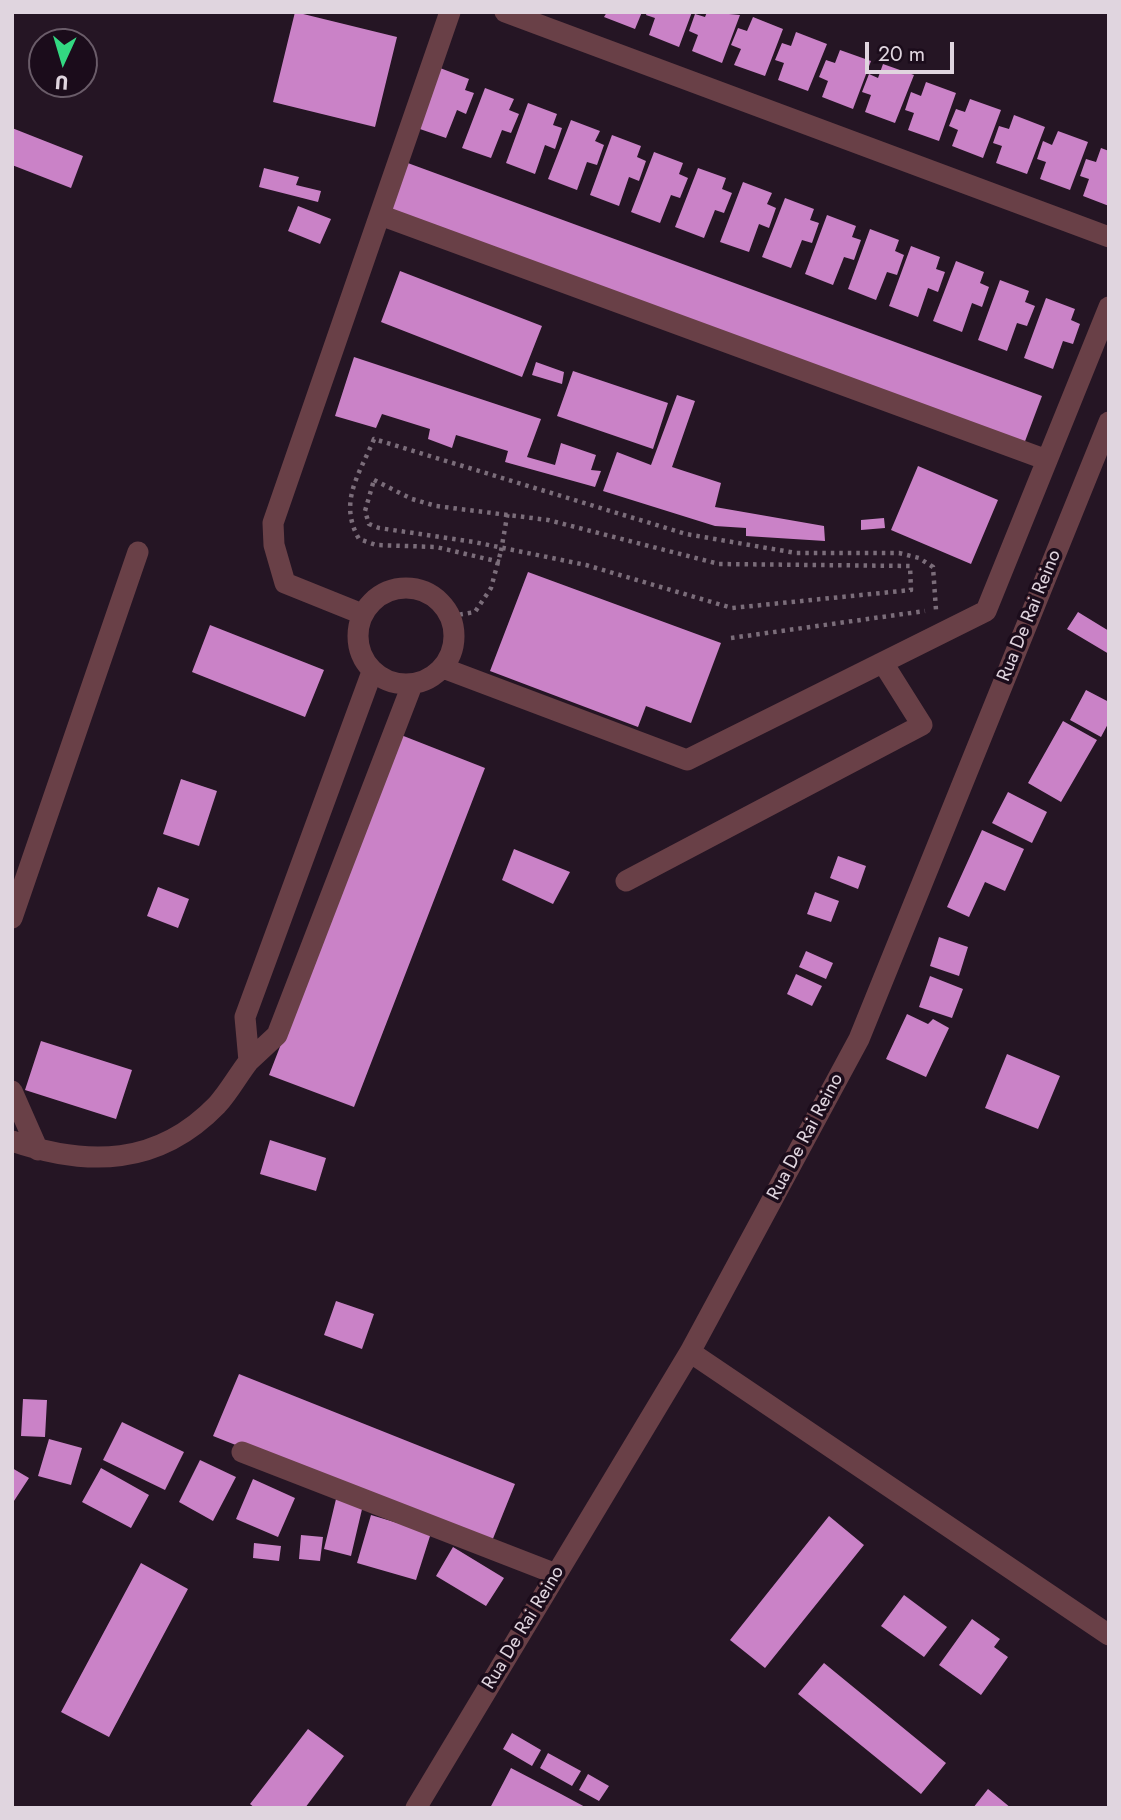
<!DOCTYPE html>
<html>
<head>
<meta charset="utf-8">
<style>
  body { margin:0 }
  #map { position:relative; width:1121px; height:1820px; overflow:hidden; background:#251524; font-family:Jost,sans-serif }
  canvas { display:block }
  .frame { position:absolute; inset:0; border:14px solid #e0d5df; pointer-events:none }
  .north { position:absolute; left:28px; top:28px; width:70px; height:70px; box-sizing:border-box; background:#1b0c1b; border:2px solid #6a5c69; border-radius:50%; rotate:184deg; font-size:19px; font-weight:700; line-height:28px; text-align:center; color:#e0d5df }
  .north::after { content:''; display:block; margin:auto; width:24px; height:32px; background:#33d882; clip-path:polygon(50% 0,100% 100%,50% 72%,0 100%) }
  .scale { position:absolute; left:865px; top:42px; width:89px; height:32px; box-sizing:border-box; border:4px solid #e0d5df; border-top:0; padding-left:9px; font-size:21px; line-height:24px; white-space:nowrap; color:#e0d5df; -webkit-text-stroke:5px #1b0c1b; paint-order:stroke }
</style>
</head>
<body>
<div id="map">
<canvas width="1121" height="1820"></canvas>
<div class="frame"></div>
<div class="north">U</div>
<div class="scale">20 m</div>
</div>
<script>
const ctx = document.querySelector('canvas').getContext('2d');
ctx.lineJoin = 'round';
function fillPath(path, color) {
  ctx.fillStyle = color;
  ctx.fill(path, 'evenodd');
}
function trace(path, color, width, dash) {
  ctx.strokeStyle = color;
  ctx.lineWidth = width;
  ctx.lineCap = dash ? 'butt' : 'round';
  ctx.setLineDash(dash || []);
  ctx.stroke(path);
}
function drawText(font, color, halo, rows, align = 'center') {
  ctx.font = font + ' Jost,sans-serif';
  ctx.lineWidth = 7;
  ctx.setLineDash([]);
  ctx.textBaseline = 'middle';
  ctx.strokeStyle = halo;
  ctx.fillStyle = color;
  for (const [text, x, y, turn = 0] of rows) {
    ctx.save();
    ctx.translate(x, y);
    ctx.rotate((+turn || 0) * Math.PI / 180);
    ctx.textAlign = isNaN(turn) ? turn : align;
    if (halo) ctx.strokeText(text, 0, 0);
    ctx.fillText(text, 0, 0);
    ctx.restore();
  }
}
fillPath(new Path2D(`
  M295 12 397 37 375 127 273 102Z
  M607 12H642L635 29 604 17Z
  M647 12H692L679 47 649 35 655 18 646 15Z
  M707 12 740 15 722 63 692 51 698 35 689 31 695 14 705 17Z
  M753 17 783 29 765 76 734 65 741 49 731 45 738 28 747 31Z
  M796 32 827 44 808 91 778 80 784 63 775 60 782 43 791 46Z
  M840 50 871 61 853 109 822 97 828 81 819 77 826 60 835 63Z
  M883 64 914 75 895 123 865 112 871 95 862 92 869 74 878 78Z
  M440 68 469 79 465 90 474 93 466 114 457 110 446 138 417 128Z
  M926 82 956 93 939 141 908 130 914 113 905 110 911 92 921 96Z
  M485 88 514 99 509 110 519 114 511 133 502 130 491 158 462 148Z
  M970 99 1001 110 983 158 952 146 958 130 949 126 956 109 965 112Z
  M528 103 557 114 553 125 562 128 555 149 545 145 535 174 506 163Z
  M1014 115 1045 127 1027 174 996 163 1002 146 993 143 999 126 1009 129Z
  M571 120 600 131 595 141 604 145 597 165 587 162 577 190 548 179Z
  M12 128 83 156 71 188 12 165Z
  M1058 131 1088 142 1070 190 1040 179 1046 162 1037 159 1043 141 1052 145Z
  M612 135 641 146 637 157 646 161 639 181 629 177 619 206 590 195Z
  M1101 148 1109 151V206L1083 196 1089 179 1080 176 1086 159 1096 162Z
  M654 152 683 163 679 174 688 178 680 198 671 195 660 223 631 212Z
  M405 162 1042 396 1024 444 389 211Z
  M264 168 299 177 296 185 321 191 318 202 259 187Z
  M698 168 726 178 722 189 732 193 724 213 715 210 704 238 675 227Z
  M743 182 772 193 767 204 776 208 769 228 759 224 749 252 720 242Z
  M785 198 814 209 810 220 819 223 812 243 802 240 791 268 762 257Z
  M298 206 331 219 320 244 288 231Z
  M827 215 856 226 852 237 861 240 854 260 844 257 833 285 805 274Z
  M870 229 899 240 895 251 904 255 897 275 887 272 876 300 848 289Z
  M911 246 940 257 936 269 945 272 938 292 928 288 918 317 889 306Z
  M956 261 984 272 980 283 989 287 982 307 972 303 962 332 933 321Z
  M400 271 542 326 522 377 381 322Z
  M1000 280 1029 291 1025 302 1035 306 1027 326 1017 323 1007 351 978 340Z
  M1046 298 1075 309 1071 320 1080 324 1073 344 1063 341 1053 369 1024 358Z
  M354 357 541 419 527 457 555 465 561 443 596 455 591 470 601 471 595 487 505 462 508 451 456 435 452 448 428 439 430 429 382 414 376 428 335 416Z
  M536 362 564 372 562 384 532 375Z
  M573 371 668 403 653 449 557 416Z
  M677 395 695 401 672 467 721 483 715 507 824 526 825 541 746 536V528L715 526 603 491 617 452 651 465Z
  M918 466 998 500 971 564 891 530Z
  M884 518 885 528 861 530V520Z
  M528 572 721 643 691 723 646 706 638 727 490 671Z
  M1078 612 1109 631V654L1067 629Z
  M210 625 324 670 305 717 192 672Z
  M1086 690 1109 702V722L1101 737 1070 720Z
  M1063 721 1097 740 1061 802 1028 783Z
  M401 735 485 768 354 1107 269 1075Z
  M181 779 217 791 199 846 163 834Z
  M1008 792 1047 812 1032 843 992 823Z
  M982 830 1024 849 1005 891 985 882 969 917 947 907Z
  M514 849 570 872 553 904 502 880Z
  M838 856 866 866 858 889 830 878Z
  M158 887 189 899 178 928 147 916Z
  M815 892 839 901 831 922 807 914Z
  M939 937 968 947 959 976 930 966Z
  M806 951 833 963 826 979 799 967Z
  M796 974 822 986 812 1006 787 994Z
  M930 976 963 989 952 1018 919 1007Z
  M907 1014 928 1024 933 1019 949 1028 926 1077 886 1059Z
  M41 1041 132 1070 116 1119 25 1090Z
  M1007 1054 1060 1076 1038 1129 985 1108Z
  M270 1140 326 1158 316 1191 260 1174Z
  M336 1301 374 1314 362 1349 324 1335Z
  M239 1374 515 1484 490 1546 213 1436Z
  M23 1399 47 1400 45 1437 21 1436Z
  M122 1422 184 1452 165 1490 103 1460Z
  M49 1439 82 1448 71 1485 38 1476Z
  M200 1460 236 1477 213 1521 179 1502Z
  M12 1468 29 1478 12 1504Z
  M101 1468 149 1495 131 1528 82 1502Z
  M253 1479 295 1498 278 1537 236 1519Z
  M336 1499 363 1505 351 1556 324 1549Z
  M371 1515 431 1533 416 1580 357 1563Z
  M829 1516 864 1545 765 1668 730 1640Z
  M301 1535 323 1537 320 1561 299 1559Z
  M254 1543 281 1546 279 1561 253 1558Z
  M453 1547 504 1578 486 1606 436 1576Z
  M141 1563 188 1589 109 1737 61 1712Z
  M904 1595 947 1627 924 1657 881 1626Z
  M972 1619 1000 1639 994 1647 1008 1657 981 1695 939 1665Z
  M824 1663 946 1763 921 1794 798 1694Z
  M308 1729 344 1756 305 1808H255L250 1804Z
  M512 1733 541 1750 532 1766 503 1749Z
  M548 1753 581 1771 572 1786 540 1768Z
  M511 1768 561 1794 587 1808H490Z
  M588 1774 609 1786 599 1801 579 1790Z
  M988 1789 1011 1808H973Z`), '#ca82c7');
trace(new Path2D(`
  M374 480 412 499 436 506 548 520 719 564 910 566 911 590 732 608 586 565 474 542 379 528 369 524 365 511Z
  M500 562 436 547 376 545 359 539C338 502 359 475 374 439L686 534 796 553H899L919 558 933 567 936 610
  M451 616 475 612 491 588 501 551
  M731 638 925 611`), '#7b6d7a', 4.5, [3.5, 5]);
trace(new Path2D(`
  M505 12 1109 237
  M380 215 1047 460
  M358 636a48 48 0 1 1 96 0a48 48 0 1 1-96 0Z
  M362 614 285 583 274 545 273 523 450 12
  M443 668 687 760 986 611 1109 307
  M372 672 245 1017 249 1061 277 1035 412 685
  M626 881 922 725 883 663
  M12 918 138 552
  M12 1091 38 1150
  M12 1141C88 1167 158 1166 217 1105 229 1092 238 1075 249 1061
  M690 1352 1109 1635
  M242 1452 556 1574
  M416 1808 690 1352 859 1039 1109 422`), '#694047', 21);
trace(new Path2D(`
  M501 551 508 511`), '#7b6d7a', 4.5, [3.5, 5]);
drawText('19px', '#e0d5df', '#1b0c1b', [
  ["Rua De Rai Reino",1030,616,-68],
  ["Rua De Rai Reino",806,1137,-62],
  ["Rua De Rai Reino",524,1628,-59]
]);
</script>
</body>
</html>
